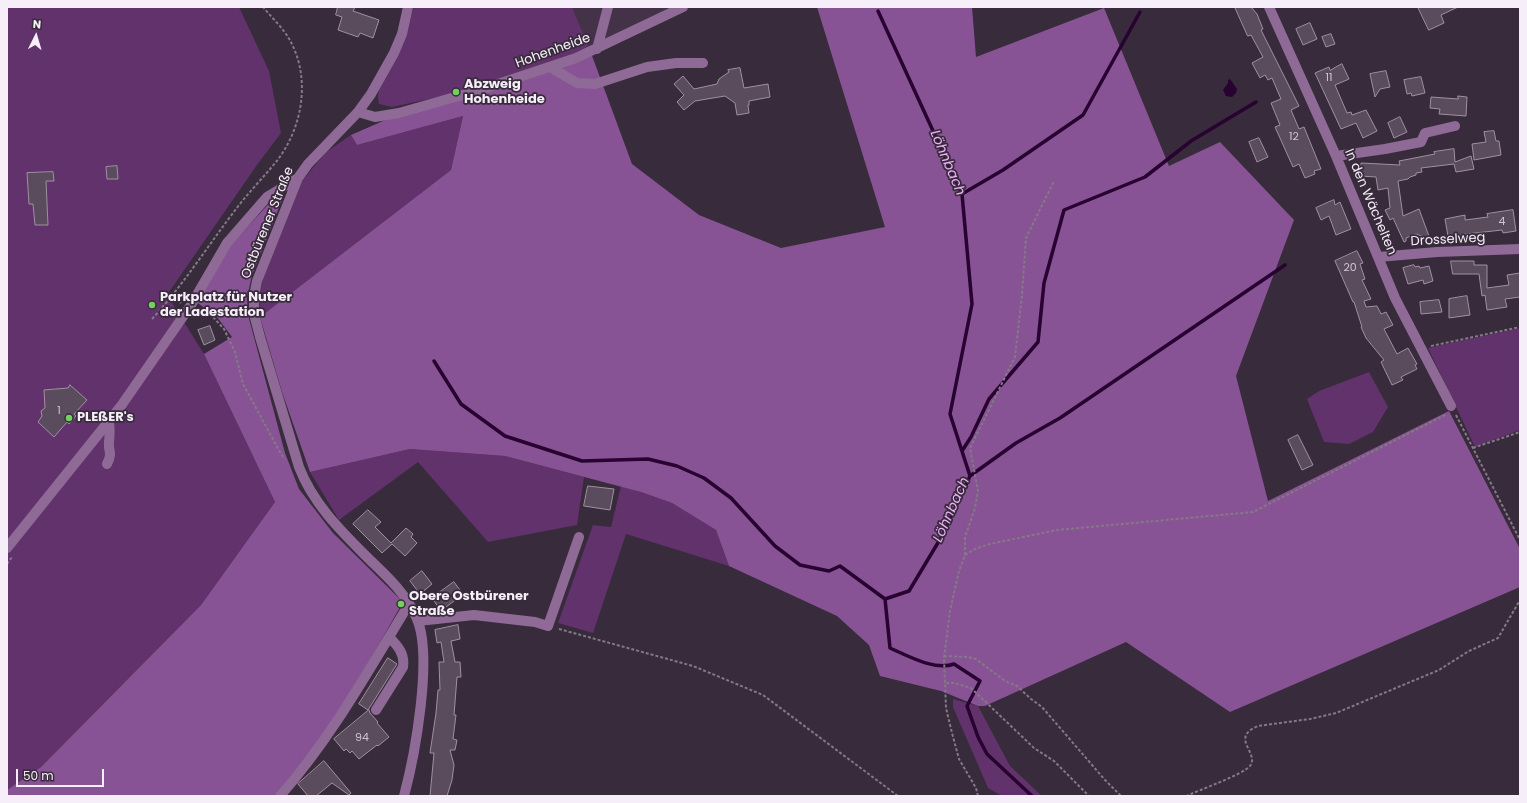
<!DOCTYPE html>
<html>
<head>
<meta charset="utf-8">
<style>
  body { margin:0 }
  #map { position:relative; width:1527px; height:803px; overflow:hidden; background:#382b3b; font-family:Poppins,sans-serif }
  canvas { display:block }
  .frame { position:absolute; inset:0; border:8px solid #f6eef8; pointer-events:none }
  .north { position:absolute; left:16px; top:16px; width:40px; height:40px; -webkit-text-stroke:3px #382b3b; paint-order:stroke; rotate:5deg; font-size:11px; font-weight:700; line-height:16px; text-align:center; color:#f6eef8 }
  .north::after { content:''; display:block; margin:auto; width:14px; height:18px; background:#f6eef8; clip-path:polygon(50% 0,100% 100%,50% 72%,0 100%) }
  .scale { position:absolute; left:16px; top:769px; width:88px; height:18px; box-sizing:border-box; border:2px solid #f6eef8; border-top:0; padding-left:5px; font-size:12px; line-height:14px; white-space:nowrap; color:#f6eef8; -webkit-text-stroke:3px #382b3b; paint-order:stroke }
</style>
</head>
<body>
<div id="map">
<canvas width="1527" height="803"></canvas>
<div class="frame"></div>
<div class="north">N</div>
<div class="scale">50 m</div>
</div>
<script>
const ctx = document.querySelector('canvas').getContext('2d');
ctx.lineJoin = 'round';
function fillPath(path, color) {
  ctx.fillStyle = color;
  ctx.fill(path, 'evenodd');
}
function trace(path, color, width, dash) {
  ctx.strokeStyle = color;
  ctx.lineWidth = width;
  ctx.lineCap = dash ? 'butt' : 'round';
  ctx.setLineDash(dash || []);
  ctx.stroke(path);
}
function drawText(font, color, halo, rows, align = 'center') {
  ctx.font = font + ' Poppins,sans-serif';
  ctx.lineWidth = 3.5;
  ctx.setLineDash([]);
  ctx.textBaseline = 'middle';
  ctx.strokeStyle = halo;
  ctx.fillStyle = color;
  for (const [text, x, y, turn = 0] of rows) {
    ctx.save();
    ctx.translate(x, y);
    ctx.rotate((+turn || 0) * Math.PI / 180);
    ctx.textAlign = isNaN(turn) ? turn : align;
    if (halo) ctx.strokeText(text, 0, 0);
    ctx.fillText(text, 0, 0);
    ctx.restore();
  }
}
fillPath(new Path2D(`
  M572 7H671L590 50Z`), '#443348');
fillPath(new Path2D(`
  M7 7H239L269 71 281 133 257 165 167 295 204 354 275 502 201 605 41 767 7 790Z
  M414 7H572L590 50 485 87 392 107 379 104C374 85 392 68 399 51 404 37 409 22 414 7Z
  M463 116 451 170 260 317 259 296 263 279 268 263 302 181 326 152 351 135 357 145Z
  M1520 328V430L1475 447 1428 348Z
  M1369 372 1388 407 1373 432 1349 444 1324 442 1307 399 1319 391Z
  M410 449 505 456 584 477 577 525 488 542 418 462 339 520 310 472Z
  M621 486 641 492 672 503 716 530 729 566 626 534 593 633 558 623 593 525 611 527Z
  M953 699 978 706 1010 766 1042 796H1002L988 788 953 707Z`), '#61326b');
fillPath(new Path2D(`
  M817 7H972L976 57 1104 8 1169 166 1220 142 1294 220 1236 376 1268 501 1449 411 1520 549V587L1230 712 1126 642 985 706H978L941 691 880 676 869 645 837 616 729 566 716 530 672 503 641 492 505 456 410 449 310 472 282 392 260 317 451 170 463 116 357 145 351 135 399 114 591 53 632 164 699 215 781 248 885 227Z
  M275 197H280L282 200 252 275 247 298 248 315 285 453 299 489 333 533 403 602 354 688 310 753 274 796H7V790L41 767 201 605 275 502 204 354 232 337 217 317 195 301 230 246Z`), '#885394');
fillPath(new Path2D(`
  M1230 79 1237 89 1236 93 1232 97 1226 96 1223 90 1228 83V80Z`), '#280230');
trace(new Path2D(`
  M878 11 962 194 972 304 950 414 970 476 942 536 909 591 885 599 890 648C908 656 935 671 954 664L980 681 967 706 978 737 987 754 1032 796
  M962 194 1003 170 1083 115 1140 12
  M434 361 461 404 505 436 582 461 648 459 677 466 704 478 731 498 775 546 800 565 829 571 840 566 885 599
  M962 451 971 437 989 399 1038 342 1044 283 1064 210 1145 177 1191 141 1256 102
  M970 476 1016 443 1060 418 1285 265`), '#280230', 3.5);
const building = new Path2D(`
  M338 7H355L353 11 379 20 373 38 360 33 358 37 338 30 342 17 336 15Z
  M1235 7H1251L1257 14 1263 29 1261 30 1299 106 1291 110 1299 129 1304 127 1321 169 1314 171 1315 174 1305 178 1299 164 1293 167 1275 127 1280 125 1271 103 1281 99 1272 78 1268 80 1265 75 1260 78 1252 63 1263 57 1251 35 1248 36Z
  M1418 7H1458L1441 15 1444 23 1429 30Z
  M1310 23 1317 39 1303 45 1296 29Z
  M1331 34 1335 44 1326 47 1322 37Z
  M1342 64 1349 79 1335 85 1347 113 1351 112 1352 115 1366 110 1377 131 1363 138 1356 123 1341 129 1315 73 1329 67 1330 70Z
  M740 68 744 88 768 84 770 97 749 101V105H748L749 113 737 115 735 103 725 96 695 101 684 110 677 102 684 95 674 84 683 76 694 89 717 84 719 79 729 72 728 70Z
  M1386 71 1390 87 1380 89 1375 97 1370 74Z
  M1421 77 1425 93 1412 96 1411 93 1407 94 1404 80Z
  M1458 96 1467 97 1466 116 1439 114 1440 109 1430 108 1431 97 1458 99Z
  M1400 117 1407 132 1394 138 1388 123Z
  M1494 131 1496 141H1499L1501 155 1474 160 1472 144 1486 142 1484 132Z
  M1259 138 1268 157 1257 162 1249 142Z
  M1454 149 1455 162 1471 156 1474 169 1456 172 1454 164 1421 168 1422 172 1416 173V175L1410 177 1408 179 1398 181 1403 216 1419 209 1430 239 1416 234 1406 238V241L1404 242 1393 218 1390 220 1385 210 1390 208 1388 188 1378 190 1376 177 1360 176 1361 163 1400 165 1399 161 1435 154 1434 152Z
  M117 166 118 179H107L106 167Z
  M53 172 54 181H46L48 225H35L33 204H29L27 173Z
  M1334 200 1335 205 1340 202 1351 229 1336 235 1329 216 1321 220 1316 208Z
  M1513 210 1516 231 1503 233 1502 230 1448 236 1445 219 1465 215V220L1488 217 1487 214Z
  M1357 251 1363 263 1360 264 1365 279 1362 280 1371 299 1364 301 1366 307 1377 306 1381 314 1386 312 1393 325 1384 329 1397 354 1408 348 1417 364 1415 365 1417 369 1401 377 1403 380 1392 385 1381 362 1384 360 1366 338 1361 327H1362L1354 302H1353L1335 261Z
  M1451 261H1474V265H1487V288L1509 285 1507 275 1520 273V297L1505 299 1507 307 1487 310 1485 295 1482 296 1479 274H1453Z
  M1414 265 1415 267 1419 266 1420 268 1429 266 1433 281 1424 284 1423 280 1408 284 1403 268Z
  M1467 296 1470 315 1449 318V299Z
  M1439 300 1442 312 1421 314 1420 302Z
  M210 326 215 340 204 345 198 330Z
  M70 385 87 400 74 414 76 416 69 424 67 422 54 437 38 422 42 416 41 411 45 408 44 390 68 388Z
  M1298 435 1313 465 1302 470 1288 440Z
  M588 486 614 489 610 510 584 506Z
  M368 510 381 522 375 527 391 543 406 528 413 534 411 537 417 543 405 556 392 544 382 553 353 524Z
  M422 571 432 584 420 594 410 581Z
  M454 582 463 594 441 611 432 598Z
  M458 625 460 639 451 641 455 662H460L461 677H457L454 715H456L453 739 457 740 455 750H450L454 765 452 780 447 796H430L434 753H430L436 713 438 690H440L439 662H444L441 642 437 643 435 630Z
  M388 658 397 664 368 710 359 704Z
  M369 710 370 713 378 722 377 723 389 737 378 746 377 745 359 759 352 751 350 753 346 749 344 751 334 739Z
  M324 761 351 793 349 795 332 783 316 796H308L298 784Z`);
fillPath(building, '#5a4b5d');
trace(building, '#9f90a3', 1);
trace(new Path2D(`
  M172 296 181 303
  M200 310 212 316 224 329 235 352 243 384 281 454 285 459
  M152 319C183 285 205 250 233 213 246 195 262 179 276 162 303 128 312 76 288 37 282 27 271 17 263 7
  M1431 346 1520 327
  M1456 415 1520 540
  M1473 448 1520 432
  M965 555V537L975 508 978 491 970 448 1015 357 1022 295 1026 238 1054 181
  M7 564 12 557
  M559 629 693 666 763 695 898 796
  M944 656 968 657 976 659 1005 681 1017 686 1031 699 1042 707 1105 780 1121 796
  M946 683H954L971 688 1034 748 1054 761 1089 796
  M978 796 976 788 959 759 952 733 946 708 944 658 950 611 959 571 965 555 975 549 990 544 1057 530 1253 512 1445 415
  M1186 796C1197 791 1244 774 1250 766 1260 753 1229 738 1258 726L1310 719 1336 713 1439 670 1469 651 1498 638 1520 600`), '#847986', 2, [3, 2]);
trace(new Path2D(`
  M1269 7 1336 156 1395 298 1451 406
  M597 49 608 7
  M550 67 577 83 595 84 647 67 676 63H703
  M358 112 375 117 399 113 483 89 576 58 683 7
  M1336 156 1385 149 1421 142 1425 133 1455 126
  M1378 257 1437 252 1520 249
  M107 464C113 452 108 452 109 442 110 433 110 430 109 422
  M7 548 121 406 191 305 227 243 267 197 298 178
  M418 621 474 615 535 622 548 626 579 537
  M376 710 403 667C405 654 398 646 389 637
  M280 796C332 737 368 671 409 604
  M404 796C415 755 433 657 417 619 408 596 388 577 370 560 342 532 313 504 299 467L260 337 254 314V296L257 281 298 178 308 164 358 112 371 94 394 53 402 34 408 7`), '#8f6a97', 10);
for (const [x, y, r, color] of [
  [456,92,4,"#72d25d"],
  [152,305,4,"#72d25d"],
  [69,418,4,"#72d25d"],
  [401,604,4,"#72d25d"]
]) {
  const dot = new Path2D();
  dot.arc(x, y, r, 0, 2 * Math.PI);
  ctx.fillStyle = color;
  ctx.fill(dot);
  trace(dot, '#382b3b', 1.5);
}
drawText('11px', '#cfc5d1', null, [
  ["11",1329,78],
  ["12",1294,137],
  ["4",1502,222],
  ["20",1350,268],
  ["1",59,411],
  ["94",362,738]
]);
drawText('13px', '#f6eef8', '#382b3b', [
  ["Hohenheide",553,51,-20],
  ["In den Wächelten",1370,202,67],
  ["Ostbürener Straße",268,223,-68],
  ["Drosselweg",1448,240,-3]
]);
drawText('bold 13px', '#f6eef8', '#382b3b', [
  ["Abzweig",464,85],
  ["Hohenheide",464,100],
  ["Parkplatz für Nutzer",160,298],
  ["der Ladestation",160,313],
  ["PLEßER's",77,418],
  ["Obere Ostbürener",409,597],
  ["Straße",409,612]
], 'left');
drawText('italic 14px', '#ebb0f8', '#382b3b', [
  ["Löhnbach",947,163,67],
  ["Löhnbach",952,510,-66]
]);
</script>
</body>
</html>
